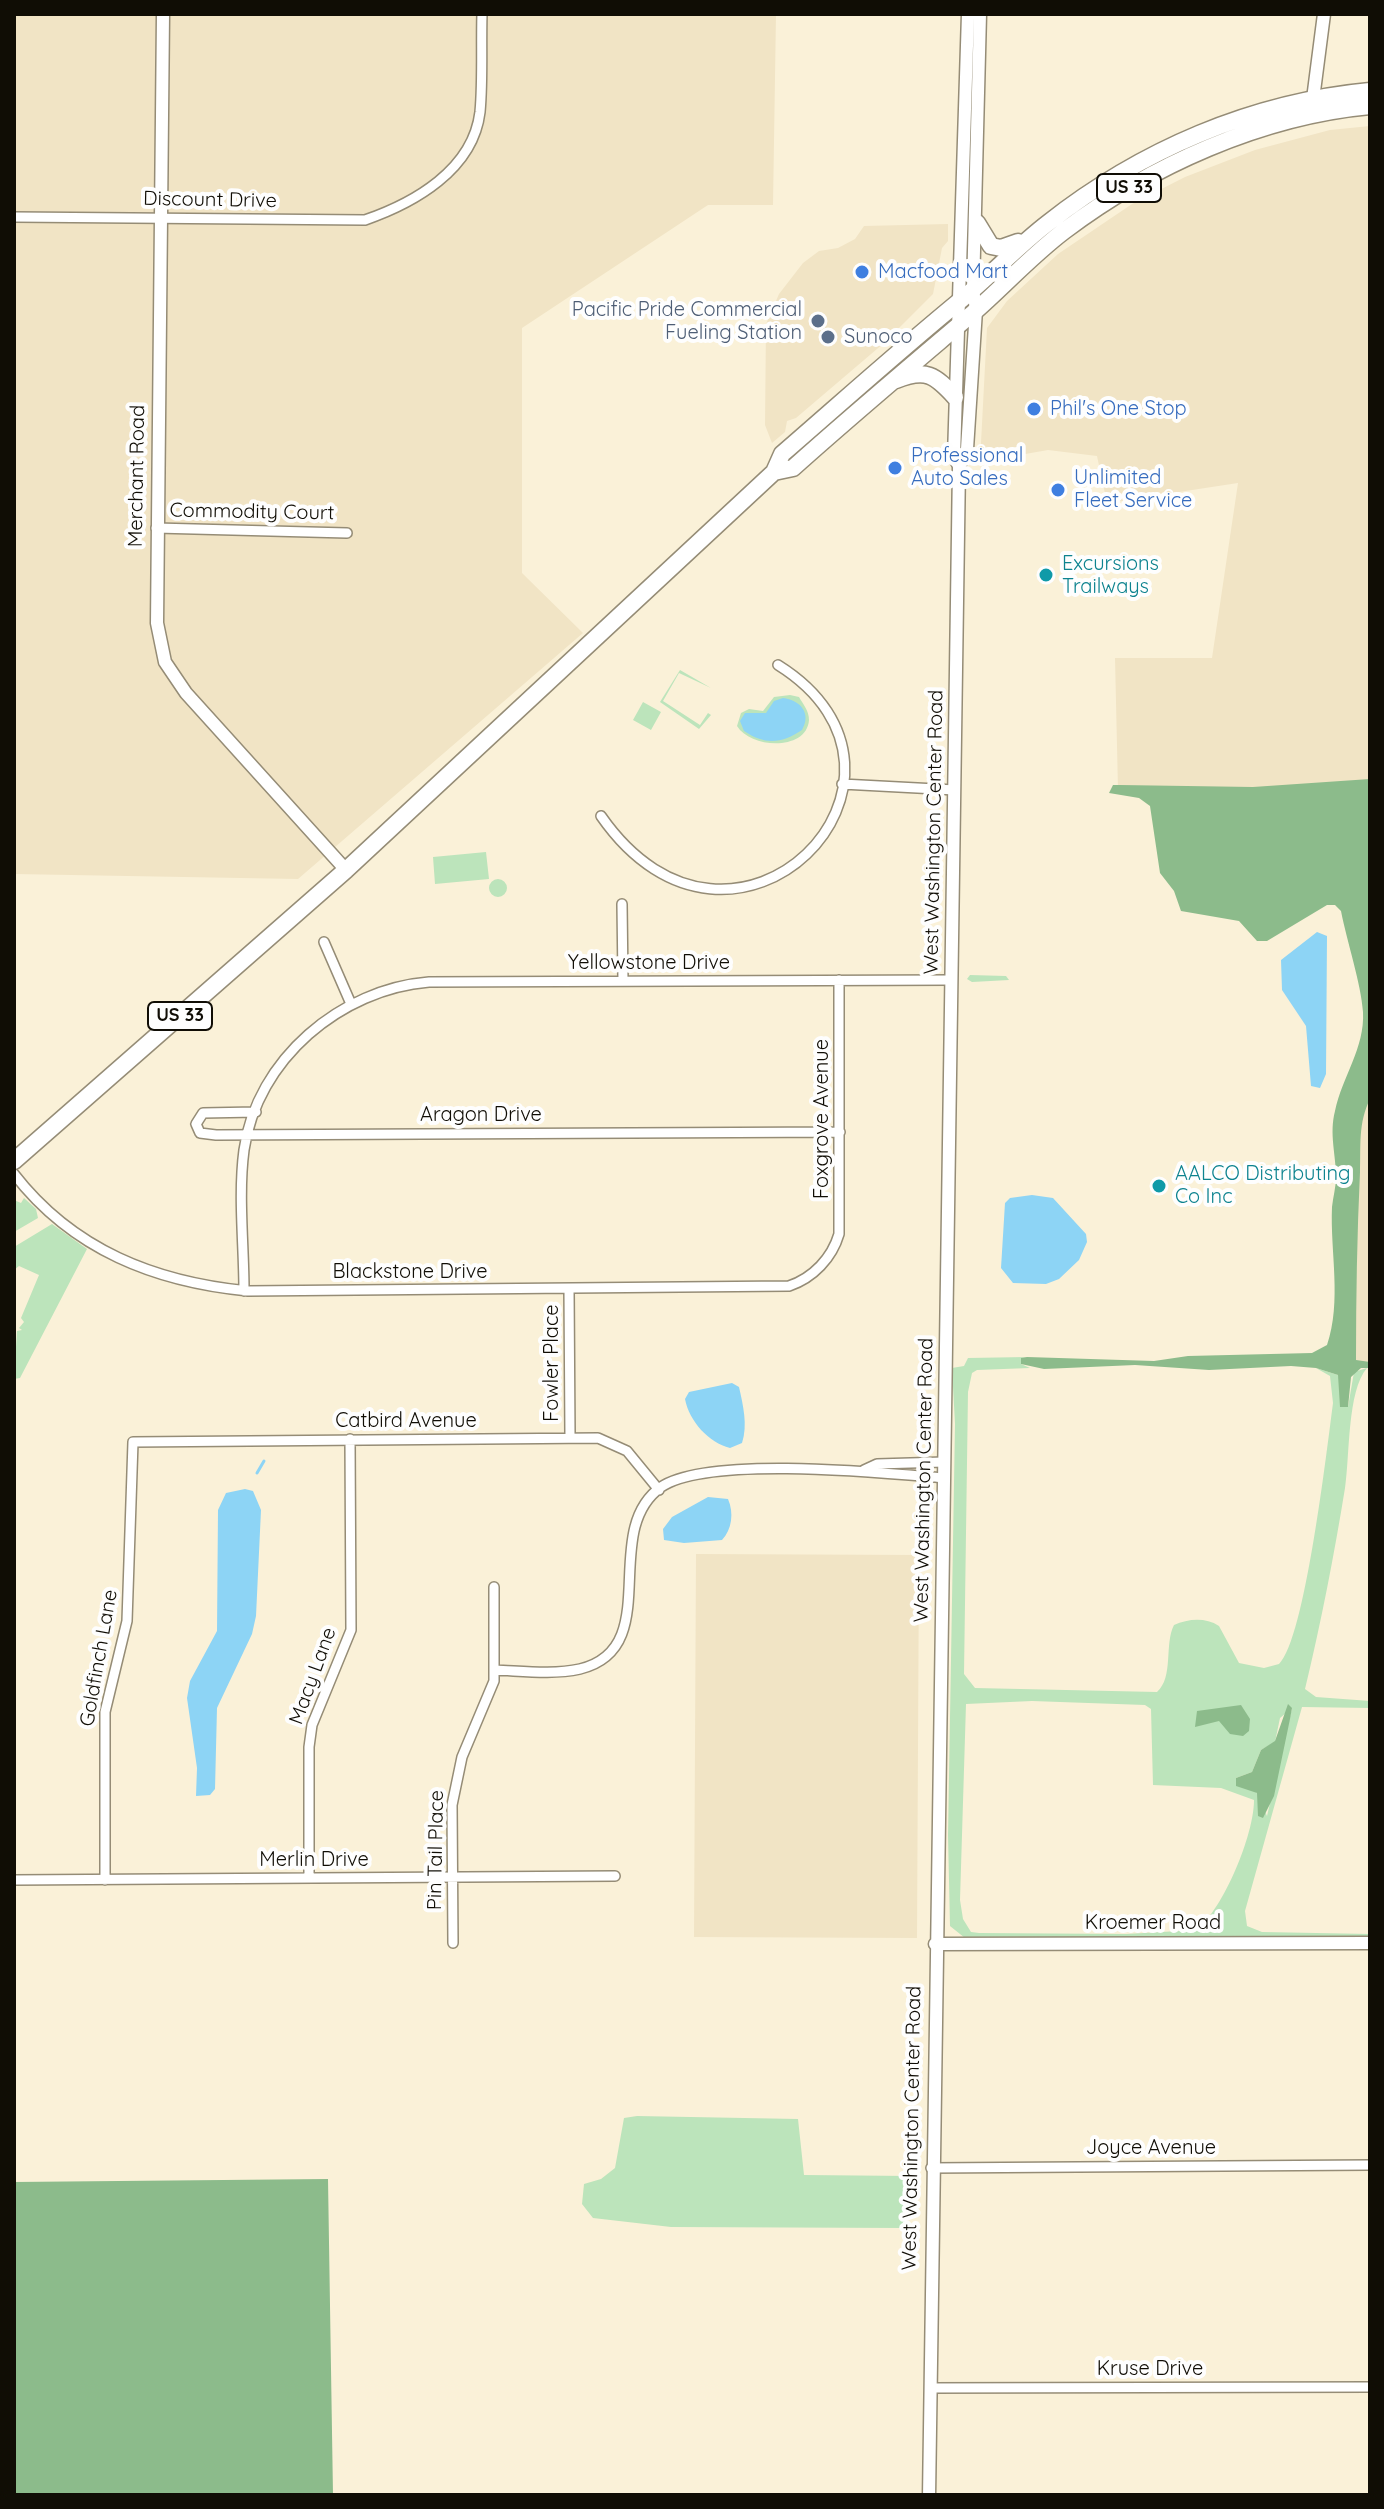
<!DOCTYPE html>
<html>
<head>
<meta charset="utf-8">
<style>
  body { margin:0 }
  #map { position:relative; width:1384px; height:2509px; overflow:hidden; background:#faf1d8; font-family:Quicksand,sans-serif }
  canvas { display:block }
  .frame { position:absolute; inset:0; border:16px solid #100d05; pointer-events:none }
</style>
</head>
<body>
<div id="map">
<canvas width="1384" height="2509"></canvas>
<div class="frame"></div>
</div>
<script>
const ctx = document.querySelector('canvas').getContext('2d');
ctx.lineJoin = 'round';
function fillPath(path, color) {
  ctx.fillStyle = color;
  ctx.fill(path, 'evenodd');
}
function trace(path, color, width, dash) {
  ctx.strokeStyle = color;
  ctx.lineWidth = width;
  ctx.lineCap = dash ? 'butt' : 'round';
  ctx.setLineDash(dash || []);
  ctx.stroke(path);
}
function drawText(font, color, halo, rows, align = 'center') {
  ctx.font = font + ' Quicksand,sans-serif';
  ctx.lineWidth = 8;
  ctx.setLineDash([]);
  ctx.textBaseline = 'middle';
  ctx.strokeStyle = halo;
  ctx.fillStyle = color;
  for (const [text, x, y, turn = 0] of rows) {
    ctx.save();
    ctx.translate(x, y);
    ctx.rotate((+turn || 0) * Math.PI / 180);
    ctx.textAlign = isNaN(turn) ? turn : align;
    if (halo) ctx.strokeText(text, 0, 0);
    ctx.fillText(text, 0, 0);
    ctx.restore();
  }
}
fillPath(new Path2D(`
  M14 14H776L773 205H708L522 328V573L583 633 298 879 14 874Z
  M1370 126V791L1118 790 1115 658H1212L1238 483 1107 503 1097 456 1048 450 980 462 987 328 1007 301 1058 254 1132 204 1185 177 1255 150 1330 130Z
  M948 224V241L942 248 933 294 884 343 796 418 787 421 785 432 772 443 765 425 766 324 779 294 803 263 819 251 838 248 855 239 864 226Z
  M1370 1086V1366H1344L1348 1132Z
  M696 1554 919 1555 917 1938 694 1937Z`), '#f1e4c5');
fillPath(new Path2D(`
  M680 670 711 688 679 673 663 701 700 725 708 713 711 715 699 729 660 702Z
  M790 695 799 697C803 704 809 711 809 720 807 751 751 749 737 726L741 713 749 709 763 711 774 697Z
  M643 702 661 712 651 730 633 720Z
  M486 852 489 879 435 884 433 857Z
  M489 888a9 9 0 1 1 18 0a9 9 0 1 1-18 0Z
  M970 975 1006 976 1009 980 972 982 967 979Z
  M24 1198 36 1209 38 1218 14 1232V1200L21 1203Z
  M52 1224 87 1249 20 1378 14 1379 17 1331 22 1330 19 1328 24 1322 21 1318 39 1275 19 1266 14 1270V1247Z
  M1027 1357 1021 1358V1364L1030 1368 977 1370 972 1373 968 1392 964 1674 975 1688 1157 1692C1174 1677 1164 1644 1174 1625 1188 1619 1205 1617 1219 1626L1239 1663 1264 1668 1279 1664C1305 1640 1327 1448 1333 1403L1330 1376 1316 1368 1338 1375 1348 1407 1354 1372 1367 1368C1347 1391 1350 1456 1345 1488 1334 1556 1321 1623 1305 1689L1316 1697 1370 1701V1708L1302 1707 1245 1911 1247 1926 1262 1932 1370 1934V1938H965L950 1926 948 1835 955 1424 952 1368 964 1366 968 1358ZM1032 1701 1145 1705 1151 1709 1153 1785 1221 1788 1254 1800C1254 1835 1224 1907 1197 1930L1126 1934 979 1933 971 1932 963 1919 960 1900 966 1704ZM1292 1708 1267 1816 1257 1793 1236 1778 1252 1772 1261 1750 1275 1742 1280 1718Z
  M637 2116 798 2119 804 2175 911 2176 905 2228 671 2227 593 2218 582 2204 584 2184 601 2179 615 2168 624 2118Z`), '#bce4bb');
fillPath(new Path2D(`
  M1370 779V1099C1358 1123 1361 1146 1360 1172 1357 1235 1356 1297 1356 1360L1370 1362V1368H1361L1351 1377 1348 1407H1340L1338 1375 1316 1368 1291 1366 1209 1370 1135 1365 1044 1369 1021 1364V1358L1027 1357 1154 1361 1188 1356 1312 1353 1327 1345C1342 1301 1330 1252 1332 1207 1333 1197 1336 1187 1336 1177 1336 1154 1329 1134 1335 1111 1342 1077 1365 1048 1363 1012 1361 983 1347 942 1341 911L1335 905H1327L1267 941H1257L1239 921 1181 911 1174 891 1160 873 1150 806 1139 798 1109 793 1113 785H1120L1253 787Z
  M1288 1704 1292 1708 1290 1719 1274 1796 1263 1818 1258 1816 1257 1793 1236 1786V1778L1252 1772 1261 1750 1275 1741Z
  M1241 1705 1250 1719 1249 1731 1243 1736 1230 1734 1219 1721 1195 1727 1197 1711Z
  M328 2179 333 2495H14V2182Z`), '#8cbb8b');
fillPath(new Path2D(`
  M783 698C800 700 812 713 802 730 781 744 765 745 744 731L740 721 745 713H766L774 701Z
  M1317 932 1327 936 1326 1074 1320 1088 1311 1086 1306 1026 1282 990 1281 960Z
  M1032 1195 1053 1198 1086 1234 1087 1242 1079 1260 1059 1279 1046 1284 1013 1283 1001 1268 1005 1203 1010 1198Z
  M732 1383 739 1387C743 1405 748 1425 742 1443L730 1448C709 1443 689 1421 685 1399L689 1392Z
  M245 1489 253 1491 261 1510 256 1616 252 1634 217 1708 215 1789 210 1795 196 1796 197 1768 187 1698 190 1681 217 1631 218 1510 226 1493Z
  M708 1497 728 1499C734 1513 732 1529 722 1540L684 1543 664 1540 663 1529 672 1517Z`), '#8dd4f5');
trace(new Path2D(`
  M257 1473 264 1461`), '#8dd4f5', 3);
const street = new Path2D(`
  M14 217 365 220C414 203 473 170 480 112 483 80 481 46 482 14
  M156 528 347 533
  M842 784 955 790
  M601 816C734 1007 957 777 778 665
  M622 904 623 981
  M324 942 351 1004
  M256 1112 203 1113 196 1124 200 1133 216 1135 840 1132
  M14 1174C73 1250 155 1282 248 1291L789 1286C813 1278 832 1258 839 1234V980
  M569 1289 570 1437
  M244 1291C244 1245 238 1195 244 1150 257 1059 341 989 429 982L952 980
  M864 1470 877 1464 944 1462
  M495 1670C522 1671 553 1675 580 1669 666 1648 598 1532 661 1487 708 1455 885 1473 944 1478
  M309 1878V1747L312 1725 351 1630 350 1439
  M14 1880 615 1876
  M105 1880V1712L127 1621 133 1442 598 1438 627 1451 659 1490
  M453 1943 452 1805 462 1757 494 1681V1587
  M931 2168 1370 2165
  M930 2388 1370 2387`);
const secondary = new Path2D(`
  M163 14 157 623 165 662 186 693 346 870
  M1313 99 1324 14
  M959 466 967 449 976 310 973 289 980 14
  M935 1944 1370 1943
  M929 2495 959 466 954 456 968 14`);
const highway = new Path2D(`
  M977 223 991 246 1001 248 1018 242
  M896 380C926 368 935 375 955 397
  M774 472 793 468C852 415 913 364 973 313 1004 286 1031 256 1064 231 1150 166 1261 116 1370 106
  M14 1161 346 870 774 472 782 454C842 402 901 349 962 299 991 275 1018 246 1048 223 1141 150 1252 102 1370 91`);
trace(street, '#958c76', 12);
trace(secondary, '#958c76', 15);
trace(highway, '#958c76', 19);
trace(street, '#fff', 9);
trace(secondary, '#fff', 12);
trace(highway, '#fff', 16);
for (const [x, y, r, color] of [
  [862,272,8,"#3f7fe0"],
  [818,321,8,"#5c6f8a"],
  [828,337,8,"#5c6f8a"],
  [1034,409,8,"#3f7fe0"],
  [895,468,8,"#3f7fe0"],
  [1058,490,8,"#3f7fe0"],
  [1046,575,8,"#0f9aa8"],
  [1159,1186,8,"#0f9aa8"]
]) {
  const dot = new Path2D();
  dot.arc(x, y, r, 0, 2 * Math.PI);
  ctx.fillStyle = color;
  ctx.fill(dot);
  trace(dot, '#fefefe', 3);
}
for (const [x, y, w] of [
  [1129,188,64],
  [180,1016,64]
]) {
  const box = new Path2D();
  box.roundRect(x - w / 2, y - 14, w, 28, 6);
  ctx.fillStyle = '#fefefe';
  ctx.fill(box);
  trace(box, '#100d05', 2);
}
drawText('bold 18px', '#100d05', null, [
  ["US 33",1129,188],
  ["US 33",180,1016]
]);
drawText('20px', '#100d05', '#fefefe', [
  ["Discount Drive",210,200,1],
  ["Merchant Road",137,476,-89],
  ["Commodity Court",252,512,1],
  ["West Washington Center Road",934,832,-89],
  ["Yellowstone Drive",649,963],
  ["Aragon Drive",481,1115],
  ["Foxgrove Avenue",822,1119,-90],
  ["Blackstone Drive",410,1272],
  ["Fowler Place",552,1363,-90],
  ["Catbird Avenue",406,1421],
  ["West Washington Center Road",924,1480,-89],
  ["Goldfinch Lane",99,1658,-80],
  ["Macy Lane",313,1676,-70],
  ["Pin Tail Place",436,1850,-89],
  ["Merlin Drive",314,1860],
  ["Kroemer Road",1153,1923],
  ["West Washington Center Road",912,2128,-89],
  ["Joyce Avenue",1151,2148],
  ["Kruse Drive",1150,2369]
]);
drawText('20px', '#366cbe', '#fefefe', [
  ["Macfood Mart",878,272],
  ["Phil's One Stop",1050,409],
  ["Professional",911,456],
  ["Auto Sales",911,479],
  ["Unlimited",1074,478],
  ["Fleet Service",1074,501]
], 'left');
drawText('20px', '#4e5e75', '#fefefe', [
  ["Pacific Pride Commercial",802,310],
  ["Fueling Station",802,333],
  ["Sunoco",844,337,"left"]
], 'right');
drawText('20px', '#0d838f', '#fefefe', [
  ["Excursions",1062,564],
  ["Trailways",1062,587],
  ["AALCO Distributing",1175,1174],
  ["Co Inc",1175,1197]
], 'left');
</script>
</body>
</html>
